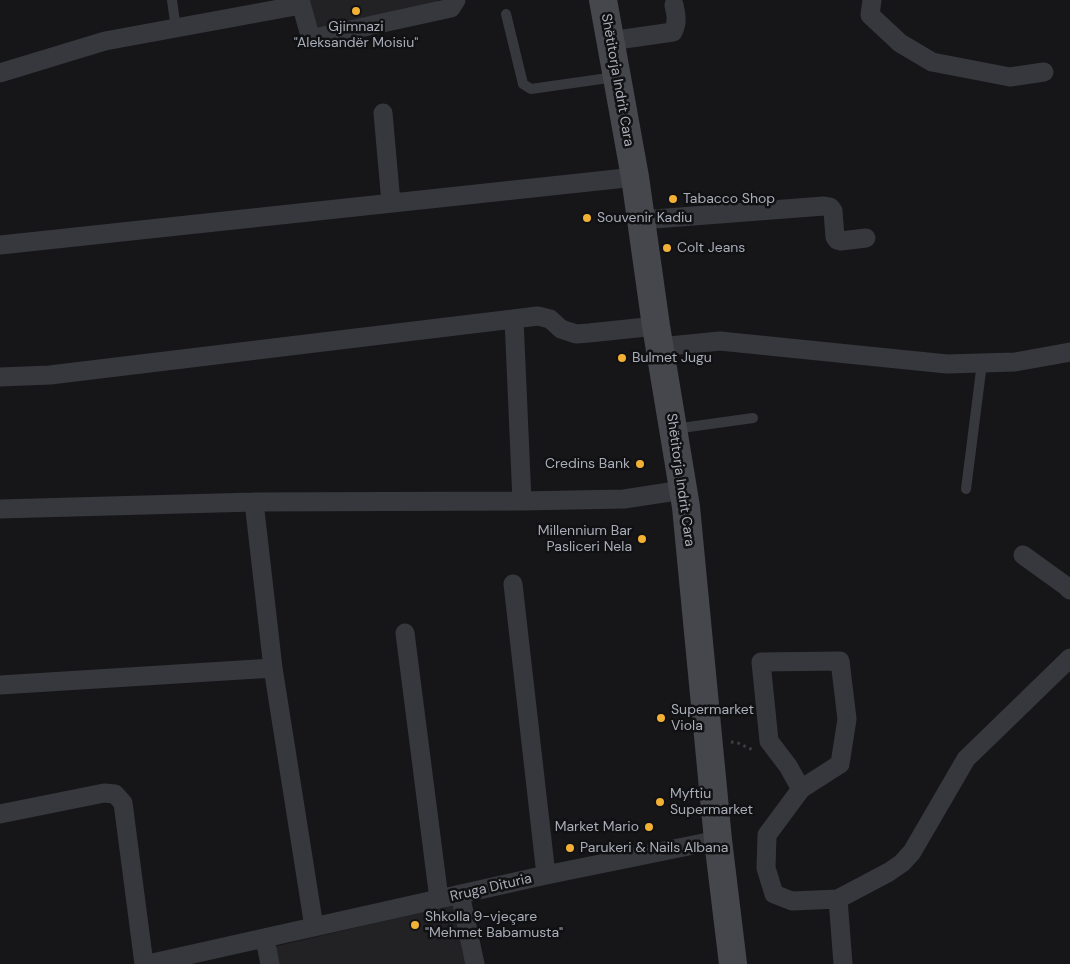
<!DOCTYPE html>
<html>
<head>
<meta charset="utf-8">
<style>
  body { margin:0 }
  canvas { display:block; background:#161618 }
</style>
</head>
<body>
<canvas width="1070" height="964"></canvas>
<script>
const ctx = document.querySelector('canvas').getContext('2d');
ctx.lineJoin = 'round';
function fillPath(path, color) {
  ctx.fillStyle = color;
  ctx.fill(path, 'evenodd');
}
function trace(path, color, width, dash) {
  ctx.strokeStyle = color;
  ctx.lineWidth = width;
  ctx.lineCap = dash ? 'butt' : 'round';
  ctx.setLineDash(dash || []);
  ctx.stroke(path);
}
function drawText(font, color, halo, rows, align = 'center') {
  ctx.font = font + ' "DM Sans",sans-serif';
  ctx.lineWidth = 5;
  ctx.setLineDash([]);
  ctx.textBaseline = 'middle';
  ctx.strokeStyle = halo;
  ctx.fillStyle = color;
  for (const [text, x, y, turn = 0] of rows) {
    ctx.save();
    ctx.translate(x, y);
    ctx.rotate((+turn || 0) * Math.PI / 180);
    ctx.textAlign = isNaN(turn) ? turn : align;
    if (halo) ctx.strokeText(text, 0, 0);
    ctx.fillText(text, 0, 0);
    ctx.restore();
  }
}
fillPath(new Path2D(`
  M302 0H439L432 7 316 27Z
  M460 903 474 964H273L269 948Z`), '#222225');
trace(new Path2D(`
  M731 742 738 743 753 750`), '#3d3f44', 3, [2.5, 4]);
trace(new Path2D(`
  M172 0 176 29
  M506 14 523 84 531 89 615 77
  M674 429 753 418
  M966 489 982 363`), '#37383d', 10);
trace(new Path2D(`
  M300 0 309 32 313 36 318 37 451 8 456 0
  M872 0 870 15 900 43 932 62 1010 77 1044 72
  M610 41 673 32C678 22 676 15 674 5
  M0 73 105 41 301 5
  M383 113 391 203
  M641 220 824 206 830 207 833 211 835 237 837 240 841 241 866 238
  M0 245 635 177
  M514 319 522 501
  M659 347 720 341 947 364 1015 362 1070 352
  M0 377 50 375 538 316 550 319 561 329 576 334 589 333 656 326
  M254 502 273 668 314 927
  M0 509 254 502 522 501 624 499 683 490
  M1023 555 1066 586 1070 590
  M513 584 546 875
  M405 633 439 899
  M0 685 273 668
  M801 789 788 766 769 741 761 662 840 661 847 719 840 764 801 789 767 835 766 868 774 894 792 901 838 899 889 872 902 863 912 852 966 759 1070 658
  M0 814 104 793 115 794 123 803 144 964
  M460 894 475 964
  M838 899 843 964
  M265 939 270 964
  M148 964 546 875 718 840`), '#37383d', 19);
trace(new Path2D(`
  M603 0 635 177 656 326 686 507 718 840 733 964`), '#45474d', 28);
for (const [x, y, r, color] of [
  [356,11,5,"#f2b134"],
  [673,199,5,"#f2b134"],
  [587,218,5,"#f2b134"],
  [667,248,5,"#f2b134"],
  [622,358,5,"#f2b134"],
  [640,464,5,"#f2b134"],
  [642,539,5,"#f2b134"],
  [661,718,5,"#f2b134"],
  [660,802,5,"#f2b134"],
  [649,827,5,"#f2b134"],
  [570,848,5,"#f2b134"],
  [415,925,5,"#f2b134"]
]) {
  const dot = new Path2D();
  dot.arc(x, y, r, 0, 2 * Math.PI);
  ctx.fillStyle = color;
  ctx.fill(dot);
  trace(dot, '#111113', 2);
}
drawText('14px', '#a8adb8', '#111113', [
  ["Gjimnazi",356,27,"center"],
  ["\"Aleksandër Moisiu\"",356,43,"center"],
  ["Tabacco Shop",683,199],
  ["Souvenir Kadiu",597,218],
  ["Colt Jeans",677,248],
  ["Bulmet Jugu",632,358],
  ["Credins Bank",630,464,"right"],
  ["Millennium Bar",632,531,"right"],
  ["Pasliceri Nela",632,547,"right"],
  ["Supermarket",671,710],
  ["Viola",671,726],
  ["Myftiu",670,794],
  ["Supermarket",670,810],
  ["Market Mario",639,827,"right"],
  ["Parukeri & Nails Albana",580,848],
  ["Shkolla 9-vjeçare",425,917],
  ["\"Mehmet Babamusta\"",425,933]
], 'left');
drawText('14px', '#a8adb8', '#111113', [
  ["Shëtitorja Indrit Cara",617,80,80],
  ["Shëtitorja Indrit Cara",680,480,82],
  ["Rruga Dituria",491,888,-13]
]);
</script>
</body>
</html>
